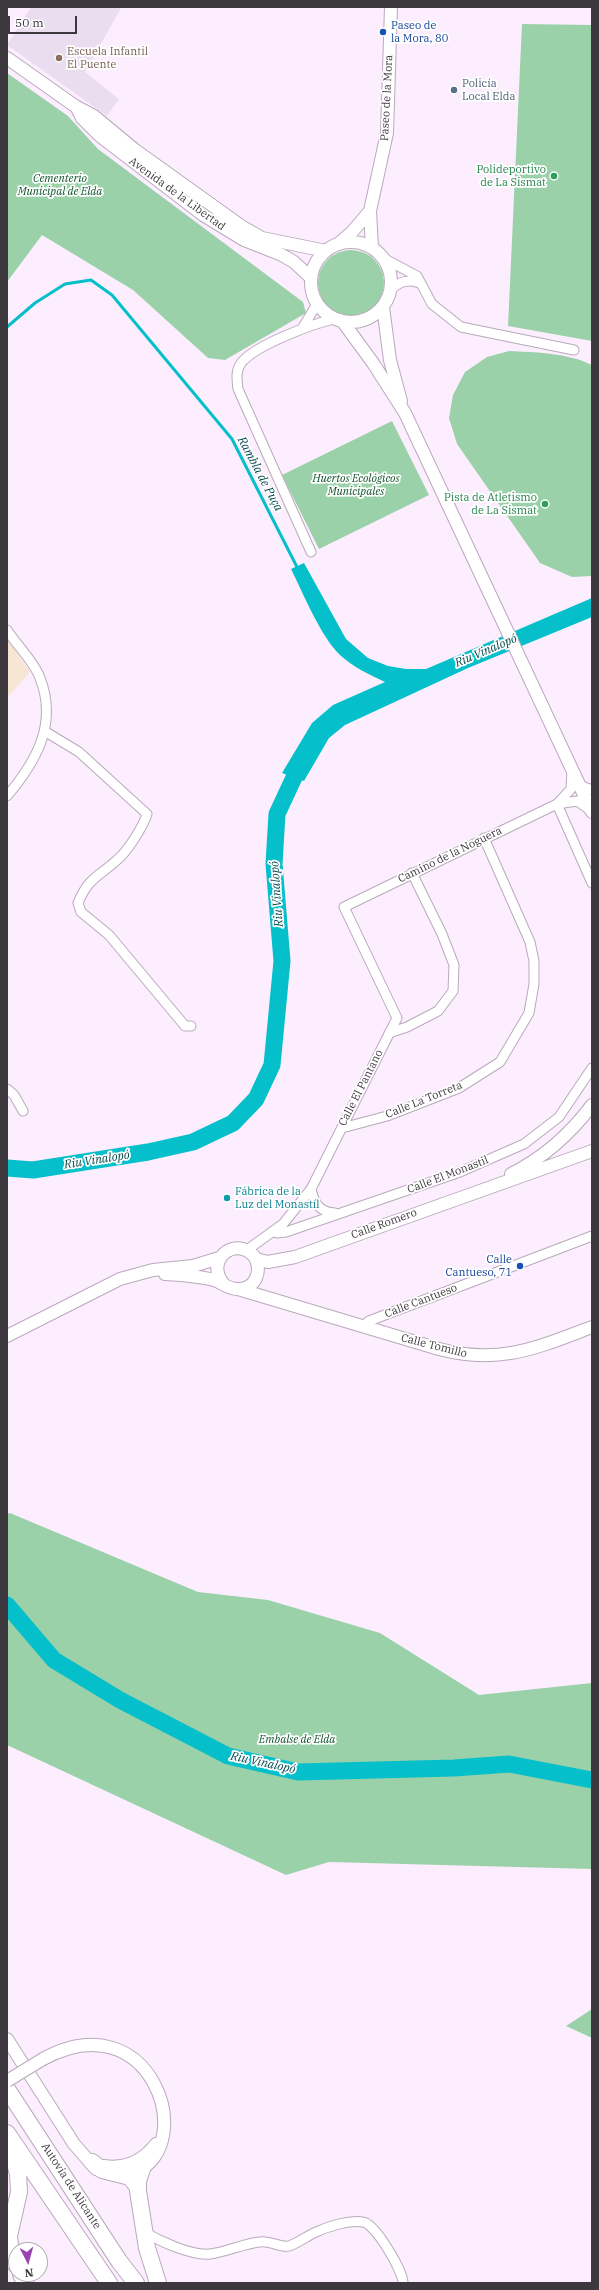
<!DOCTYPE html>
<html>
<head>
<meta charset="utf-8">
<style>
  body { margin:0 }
  #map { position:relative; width:599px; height:2290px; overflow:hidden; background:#fceeff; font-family:"IBM Plex Serif",serif }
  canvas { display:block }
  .frame { position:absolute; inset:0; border:8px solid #3d373e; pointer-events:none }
  .north { position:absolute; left:8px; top:2242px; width:40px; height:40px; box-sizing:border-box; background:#fff; border:1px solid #b1afb2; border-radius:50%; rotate:174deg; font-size:11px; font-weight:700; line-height:16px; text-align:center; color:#3d373e }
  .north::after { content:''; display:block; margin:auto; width:14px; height:18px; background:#9a44b1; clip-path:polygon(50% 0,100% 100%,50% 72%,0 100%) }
  .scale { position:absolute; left:8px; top:16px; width:69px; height:18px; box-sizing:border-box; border:2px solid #3d373e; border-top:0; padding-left:5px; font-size:12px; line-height:14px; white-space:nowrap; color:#3d373e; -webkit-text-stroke:3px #fff; paint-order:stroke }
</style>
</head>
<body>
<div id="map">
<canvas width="599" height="2290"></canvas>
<div class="frame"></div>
<div class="north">N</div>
<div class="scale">50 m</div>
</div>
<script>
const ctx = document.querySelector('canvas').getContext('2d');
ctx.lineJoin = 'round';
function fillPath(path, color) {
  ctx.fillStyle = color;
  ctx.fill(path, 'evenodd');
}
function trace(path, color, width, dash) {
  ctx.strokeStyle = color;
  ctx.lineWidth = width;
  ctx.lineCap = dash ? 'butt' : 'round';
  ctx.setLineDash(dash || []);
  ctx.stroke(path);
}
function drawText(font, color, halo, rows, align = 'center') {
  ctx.font = font + ' "IBM Plex Serif",serif';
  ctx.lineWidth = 3.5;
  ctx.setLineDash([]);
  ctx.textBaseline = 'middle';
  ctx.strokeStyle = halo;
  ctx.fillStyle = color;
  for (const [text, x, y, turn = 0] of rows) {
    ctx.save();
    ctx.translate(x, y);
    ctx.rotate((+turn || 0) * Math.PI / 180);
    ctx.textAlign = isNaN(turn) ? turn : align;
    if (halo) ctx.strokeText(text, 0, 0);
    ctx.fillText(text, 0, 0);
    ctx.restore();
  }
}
fillPath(new Path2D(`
  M7 638 30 672 10 695H7Z`), '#f8e6d5');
fillPath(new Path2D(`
  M31 7 121 8 85 72 119 99 107 116 7 45Z`), '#eaddf0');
fillPath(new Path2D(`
  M522 24 592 25V341L508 326Z
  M7 73 68 116 98 149 303 302 306 313 225 360 208 358 133 290 42 235 7 282Z
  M318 283a33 33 0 1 1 66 0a33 33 0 1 1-66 0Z
  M509 351C535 352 568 353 592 365V576L572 577 540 563 457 444 449 418 453 395 465 372 487 357Z
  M392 421 429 495 319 549 282 475Z
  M10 1513 198 1592 268 1600 380 1633 479 1695 592 1683V1869L329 1862 286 1875 7 1745V1514Z
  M592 2009V2038L566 2026Z`), '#9bd1a9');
fillPath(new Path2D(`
  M304 563 346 639 368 658 388 666 406 669H426L592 598V617L468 668 345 725 329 738 304 781 282 773 312 723 333 705 385 682C370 675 353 667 340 655 321 637 303 593 291 569Z`), '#05bfca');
trace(new Path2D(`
  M7 327 35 303 65 284 91 280 112 295 232 439 298 569`), '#05bfca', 3);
trace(new Path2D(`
  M7 1168 33 1170 148 1152 193 1142 233 1123 256 1099 272 1065 282 961 274 864 277 814 304 756
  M7 1605 54 1660 120 1700 228 1756 298 1772 454 1768 509 1764 592 1780`), '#05bfca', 17);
const street = new Path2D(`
  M383 258 417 276 432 304 461 327 574 350
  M391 289C401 281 408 279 420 283
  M303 327 317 304
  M311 552 238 389C237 380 235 370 242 362 256 345 312 324 334 319
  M7 630C17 646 34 661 40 678 58 724 36 762 7 796
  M46 732 79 752 147 814C143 827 127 852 117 860 97 878 89 877 78 903L81 912 109 935 185 1026H191
  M579 785 592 790
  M558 803 571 789 572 771
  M557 804 592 883
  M389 1033 407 1027 438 1011 453 991 454 965 442 934 412 873
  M7 1089 14 1095 23 1111
  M342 1128 387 1116 459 1088 500 1062 529 1013 534 984V961L530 942 484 838
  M311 1189C314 1203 319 1212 335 1213
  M273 1231 277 1233 286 1232 460 1172 524 1144 559 1117 592 1068
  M247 1250 283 1224 311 1189 397 1018 344 907 557 804 577 801 590 810
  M363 1326 369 1321 592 1236
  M144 2232C160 2241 191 2256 210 2254 226 2252 243 2244 259 2242 270 2240 280 2248 289 2246 298 2243 307 2236 316 2232 329 2226 349 2220 363 2222 375 2223 403 2271 403 2283`);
const secondary = new Path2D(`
  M7 58 75 106 94 116 135 150 241 226 262 238 326 251
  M77 108 82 118 100 136 203 215 244 240 282 255 294 262 311 278
  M311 282a40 40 0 1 1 80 0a40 40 0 1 1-80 0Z
  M338 244 352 232 370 211
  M372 248 370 211 387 133 391 7
  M383 307 390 360 401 401
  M343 322 373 363 405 413 592 812
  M511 1174C543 1158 571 1133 592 1105
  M256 1259 268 1262 295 1257 592 1151
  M165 1274C181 1275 198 1276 214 1280 222 1283 229 1289 237 1289 256 1290 263 1270 254 1256 234 1235 205 1261 223 1283
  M238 1289 439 1349C500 1365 536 1348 592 1327
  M7 1336 120 1279 153 1270 193 1266 219 1258
  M7 2039 74 2144 96 2169
  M43 2059C151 2000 199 2144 136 2172
  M104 2166C125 2169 143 2161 156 2144`);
const highway = new Path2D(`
  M7 2089 119 2261 136 2283
  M7 2133 109 2283
  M9 2145 18 2173 19 2192 9 2236 11 2255 16 2265
  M92 2162 102 2170 130 2177 137 2186
  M142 2169 138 2181V2191L147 2248 158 2283
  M21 2274 25 2283`);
trace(street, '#b8aaba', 11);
trace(secondary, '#b8aaba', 14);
trace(highway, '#b8aaba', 18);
trace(street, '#fff', 9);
trace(secondary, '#fff', 12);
trace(highway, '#fff', 16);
const secondaryBridge = new Path2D(`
  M7 2081 43 2059`);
trace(secondaryBridge, '#b8aaba', 14, []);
trace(secondaryBridge, '#fff', 12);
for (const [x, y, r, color] of [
  [383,32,4,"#1a4fb4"],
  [59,58,4,"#8d6e63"],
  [454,90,4,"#5c6f8a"],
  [554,176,4,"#2e9e5b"],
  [545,504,4,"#2e9e5b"],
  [227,1198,4,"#0f9aa8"],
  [520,1266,4,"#1a4fb4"]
]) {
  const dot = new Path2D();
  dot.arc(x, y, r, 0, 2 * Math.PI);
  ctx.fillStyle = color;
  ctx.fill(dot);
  trace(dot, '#fff', 1.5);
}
drawText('11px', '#164399', '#fff', [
  ["Paseo de",391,26],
  ["la Mora, 80",391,39],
  ["Calle",512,1260,"right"],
  ["Cantueso, 71",512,1273,"right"]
], 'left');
drawText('11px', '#785e54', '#fff', [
  ["Escuela Infantil",67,52],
  ["El Puente",67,65]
], 'left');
drawText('11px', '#4e5e75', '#fff', [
  ["Policía",462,84],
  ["Local Elda",462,97]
], 'left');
drawText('11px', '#3d373e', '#fff', [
  ["Paseo de la Mora",387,98,-87],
  ["Avenida de la Libertad",177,194,36],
  ["Camino de la Noguera",450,855,-26],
  ["Calle El Pantano",361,1088,-63],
  ["Calle La Torreta",424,1100,-22],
  ["Calle El Monastil",448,1175,-21],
  ["Calle Romero",384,1224,-20],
  ["Calle Cantueso",421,1301,-21],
  ["Calle Tomillo",434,1346,14],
  ["Autovía de Alicante",71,2186,57]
]);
drawText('11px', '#27864d', '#fff', [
  ["Polideportivo",546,170],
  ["de La Sismat",546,183],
  ["Pista de Atletismo",537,498],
  ["de La Sismat",537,511]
], 'right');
drawText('italic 11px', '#0c5129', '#fff', [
  ["Cementerio",60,179],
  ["Municipal de Elda",60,192],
  ["Huertos Ecológicos",356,479],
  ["Municipales",356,492],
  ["Embalse de Elda",297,1740]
]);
drawText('11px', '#0d838f', '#fff', [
  ["Fábrica de la",235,1192],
  ["Luz del Monastíl",235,1205]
], 'left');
drawText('italic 12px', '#01484c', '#fff', [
  ["Rambla de Puça",260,474,62],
  ["Riu Vinalopó",486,651,-23],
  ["Riu Vinalopó",277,894,-94],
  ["Riu Vinalopó",97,1160,-9],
  ["Riu Vinalopó",263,1763,12]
]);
</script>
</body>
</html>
